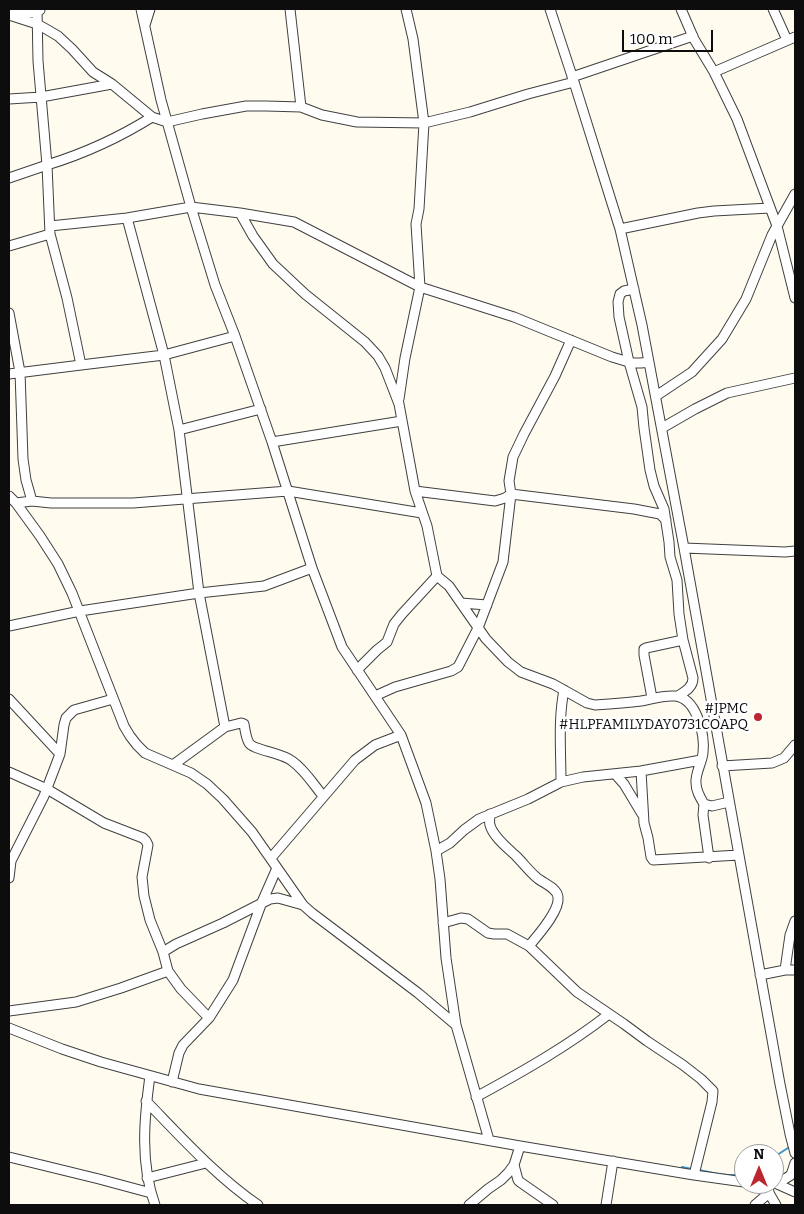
<!DOCTYPE html>
<html>
<head>
<meta charset="utf-8">
<style>
  body { margin:0 }
  #map { position:relative; width:804px; height:1214px; overflow:hidden; background:#fffbee; font-family:Bitter,serif }
  canvas { display:block }
  .frame { position:absolute; inset:0; border:10px solid #0d0d0d; pointer-events:none }
  .north { position:absolute; left:734px; top:1144px; width:50px; height:50px; box-sizing:border-box; background:#fff; border:1px solid #9e9e9e; border-radius:50%; rotate:0deg; font-size:14px; font-weight:700; line-height:20px; text-align:center; color:#0d0d0d }
  .north::after { content:''; display:block; margin:auto; width:18px; height:22px; background:#bd262f; clip-path:polygon(50% 0,100% 100%,50% 72%,0 100%) }
  .scale { position:absolute; left:622px; top:30px; width:91px; height:22px; box-sizing:border-box; border:2px solid #0d0d0d; border-top:0; padding-left:6px; font-size:15px; line-height:18px; white-space:nowrap; color:#0d0d0d; -webkit-text-stroke:4px #fff; paint-order:stroke }
</style>
</head>
<body>
<div id="map">
<canvas width="804" height="1214"></canvas>
<div class="frame"></div>
<div class="north">N</div>
<div class="scale">100 m</div>
</div>
<script>
const ctx = document.querySelector('canvas').getContext('2d');
ctx.lineJoin = 'round';
function trace(path, color, width, dash) {
  ctx.strokeStyle = color;
  ctx.lineWidth = width;
  ctx.lineCap = dash ? 'butt' : 'round';
  ctx.setLineDash(dash || []);
  ctx.stroke(path);
}
function drawText(font, color, halo, rows, align = 'center') {
  ctx.font = font + ' Bitter,serif';
  ctx.lineWidth = 5;
  ctx.setLineDash([]);
  ctx.textBaseline = 'middle';
  ctx.strokeStyle = halo;
  ctx.fillStyle = color;
  for (const [text, x, y, turn = 0] of rows) {
    ctx.save();
    ctx.translate(x, y);
    ctx.rotate((+turn || 0) * Math.PI / 180);
    ctx.textAlign = isNaN(turn) ? turn : align;
    if (halo) ctx.strokeText(text, 0, 0);
    ctx.fillText(text, 0, 0);
    ctx.restore();
  }
}
trace(new Path2D(`
  M774 1157 791 1146
  M682 1167 692 1169
  M699 1170C713 1173 729 1177 744 1174`), '#3a94cc', 2);
const minor = new Path2D(`
  M141 9 161 100 191 207 215 285 235 336 272 442 312 568 342 647 401 735 426 803 436 851 440 879 446 958 456 1025 489 1140
  M290 9 301 107
  M550 9 574 82 620 229 642 325 684 548 780 1084 790 1134 795 1153
  M681 9 694 39 714 72 737 119 777 226 795 298
  M773 9 787 40
  M11 14 37 12 40 10
  M9 15 37 24 46 29 58 36 72 49 93 72 112 84 152 117 167 122 202 114 246 106H266L301 107 322 115 357 122 424 123 470 112 528 94 574 82
  M145 25 150 9
  M714 72 795 37
  M572 77 693 36
  M9 99 41 97 112 84
  M9 178 47 165 38 61 37 9
  M240 213 253 236 273 264 305 294 365 342 378 356 385 368 399 404 415 491 427 526 437 576 402 614 394 624 387 642 377 650 357 670
  M50 226 127 218
  M620 229 698 213 714 211 770 208
  M50 234 47 165C86 153 117 139 152 117
  M9 246 50 234 67 298 81 365 9 374
  M634 289 624 291 620 294 618 302 619 317 629 362 642 407 644 428 650 470 654 486 664 509 669 542 670 557 677 580 679 614 683 640 693 678C693 687 686 691 678 696
  M9 313 20 372 23 459 26 480 32 501
  M81 365 164 355 235 336
  M656 396 692 372 722 339 746 299 772 235 795 194
  M399 399 405 358 420 287 416 224 419 209 424 123 413 39 406 9
  M662 428 695 409 727 393 795 378
  M179 430 261 409
  M272 442 402 421
  M415 491 495 501 505 498 511 494 634 509 660 514 666 520
  M9 496 16 503 40 536 58 564 72 593 124 726 130 736 137 745 145 753 191 773 207 784 223 799 252 832 303 905 312 913 418 993 456 1025
  M16 503 32 501 51 503H133L288 491 422 513
  M684 548 785 552 795 551
  M437 576 449 586 486 639 508 662 521 672 553 684 587 703 595 705C610 704 625 703 641 701 652 699 663 695 675 696 697 698 705 735 703 753 702 763 695 773 696 783 696 791 700 797 704 804L712 806 729 802
  M461 603 487 605
  M9 626 80 611 199 593 264 586 312 568
  M375 696 395 687 451 671 458 667 478 628 503 562 511 494 509 481 513 457 524 434 555 376 571 340
  M652 698 644 655V649L646 648 683 640
  M9 699 60 754
  M225 727 199 593 179 430 164 355 127 218 191 207 240 213 294 222 420 287 514 317 612 357 632 363H641L649 362
  M173 765 225 727 241 723 244 724C245 730 246 738 249 743 253 750 283 753 292 761 305 770 313 784 323 796
  M722 766 772 763 784 758 795 745
  M641 771 644 823 648 838 651 857 653 860 739 855
  M9 772 47 789 104 823 143 838 146 841 148 845 142 877 144 896 150 920 163 952 168 971 181 989 209 1018
  M616 775 624 784 642 814
  M561 782C561 751 558 720 564 690
  M704 804 703 815 709 858
  M490 814C490 817 489 822 490 825 493 837 509 849 517 857 524 864 529 871 536 877 542 883 557 887 558 897 560 911 538 935 529 946
  M436 851 450 843 464 830 479 819 528 799 561 782 583 777 641 771 701 760
  M271 858 355 760 375 745 401 735
  M9 878 11 861 44 796 60 754 64 725 66 718 74 710 113 699
  M443 923 461 918 468 919 488 933 494 934H507L529 946 577 992 624 1024 647 1041 683 1065 701 1079 713 1091 712 1102 694 1175
  M163 952 176 944 223 923 270 899 278 898 303 905
  M785 970 790 935 795 921
  M760 975 785 970H795
  M9 1011 76 1002 121 988 168 971
  M9 1028 62 1049 101 1062 199 1089 520 1146 694 1175 744 1182
  M150 1076C144 1119 140 1163 155 1205
  M172 1082 179 1053 183 1045 209 1018 233 980 262 902 277 868
  M476 1097C522 1072 568 1046 609 1014
  M146 1101C182 1138 216 1176 258 1205
  M9 1157 99 1179 151 1193
  M514 1165 518 1180 520 1182 553 1205
  M147 1178 206 1163
  M768 1184 769 1193 776 1205
  M777 1184 791 1175 795 1163
  M777 1184 795 1192
  M469 1205 488 1189 501 1180 508 1173 514 1165 520 1146
  M606 1205 613 1161
  M755 1205 769 1193`);
trace(minor, '#404040', 11);
trace(minor, '#fff', 9);
for (const [x, y, r, color] of [
  [758,717,5,"#bd262f"]
]) {
  const dot = new Path2D();
  dot.arc(x, y, r, 0, 2 * Math.PI);
  ctx.fillStyle = color;
  ctx.fill(dot);
  trace(dot, '#fff', 2);
}
drawText('14px', '#0d0d0d', '#fff', [
  ["#JPMC",748,709],
  ["#HLPFAMILYDAY0731COAPQ",748,725]
], 'right');
</script>
</body>
</html>
